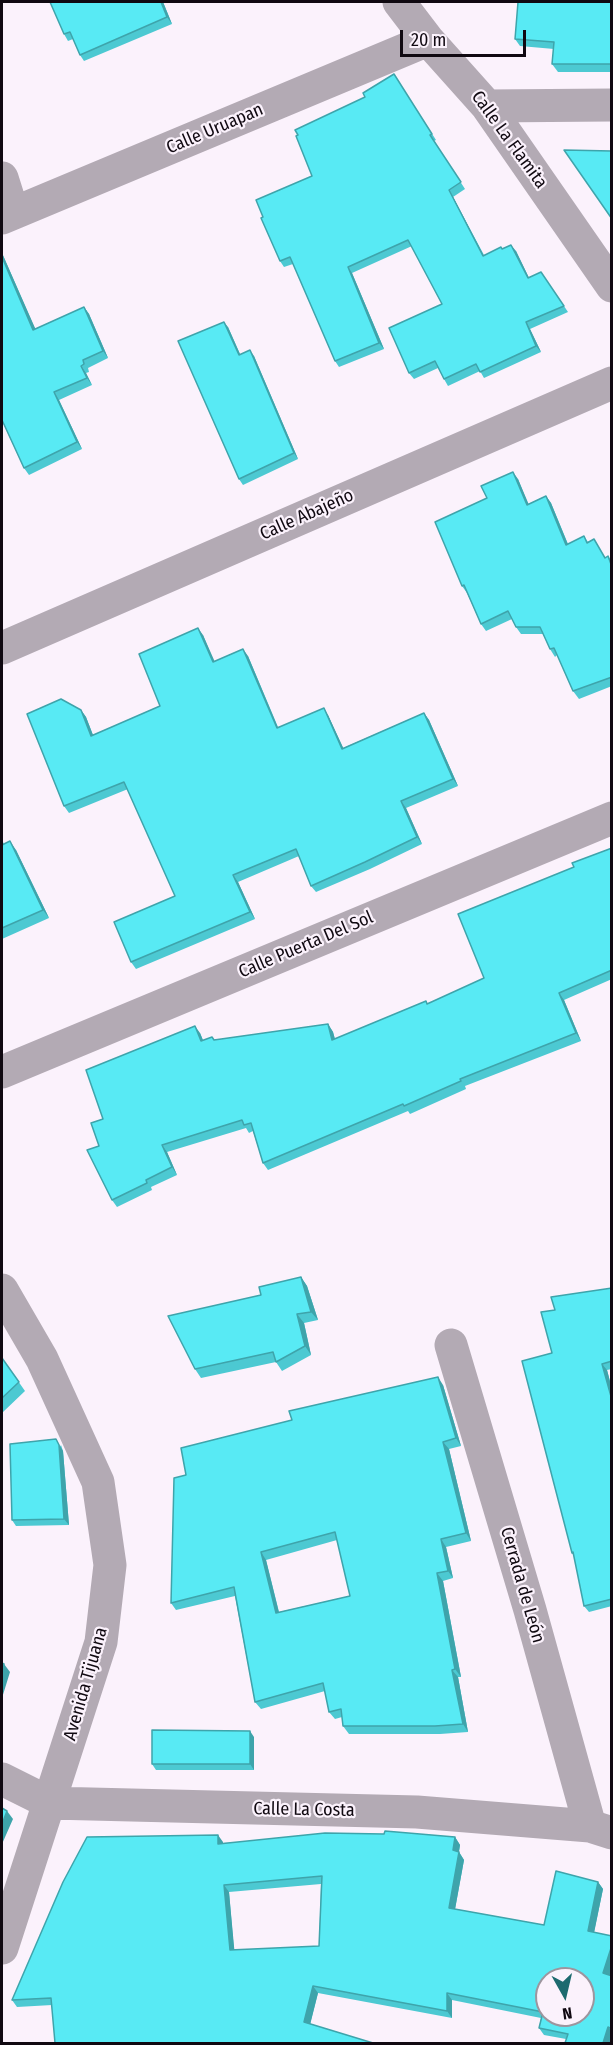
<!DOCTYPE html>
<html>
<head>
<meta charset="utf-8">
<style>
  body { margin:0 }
  #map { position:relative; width:613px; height:2045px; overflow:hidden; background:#fbf2fc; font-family:"Fira Sans Condensed",sans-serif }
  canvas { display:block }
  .frame { position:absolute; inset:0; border:3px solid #100911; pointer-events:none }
  .north { position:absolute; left:535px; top:1967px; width:60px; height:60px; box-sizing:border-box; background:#fbf2fc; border:2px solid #9d959e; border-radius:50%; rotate:172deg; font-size:16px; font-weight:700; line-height:24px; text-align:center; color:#100911 }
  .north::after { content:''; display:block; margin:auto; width:21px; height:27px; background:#1d6a6f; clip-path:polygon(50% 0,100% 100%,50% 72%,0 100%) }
  .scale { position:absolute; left:400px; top:30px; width:126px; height:27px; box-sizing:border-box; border:3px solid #100911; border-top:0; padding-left:8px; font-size:18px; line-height:21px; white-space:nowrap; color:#100911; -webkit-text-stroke:4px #fbf2fc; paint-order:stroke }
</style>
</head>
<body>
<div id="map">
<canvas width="613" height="2045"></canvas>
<div class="frame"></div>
<div class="north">N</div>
<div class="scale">20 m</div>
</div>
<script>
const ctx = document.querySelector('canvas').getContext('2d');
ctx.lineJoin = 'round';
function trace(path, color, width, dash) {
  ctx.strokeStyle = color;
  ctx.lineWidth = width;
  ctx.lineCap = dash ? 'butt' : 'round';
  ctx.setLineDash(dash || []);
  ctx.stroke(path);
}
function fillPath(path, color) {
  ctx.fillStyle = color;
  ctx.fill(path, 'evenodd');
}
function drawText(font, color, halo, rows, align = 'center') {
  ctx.font = font + ' "Fira Sans Condensed",sans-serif';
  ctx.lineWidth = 4.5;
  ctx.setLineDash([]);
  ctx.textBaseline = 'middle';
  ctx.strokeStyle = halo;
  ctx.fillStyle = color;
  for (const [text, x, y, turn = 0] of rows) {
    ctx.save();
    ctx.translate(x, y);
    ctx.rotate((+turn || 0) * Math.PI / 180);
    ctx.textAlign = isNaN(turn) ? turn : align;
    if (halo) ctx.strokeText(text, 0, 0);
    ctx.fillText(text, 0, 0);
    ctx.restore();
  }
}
trace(new Path2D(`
  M399 2 428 40 487 106 612 286
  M487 106 612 105
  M2 178 13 213
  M2 218 428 40
  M2 648 612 383
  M2 1072 612 818
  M2 1290 42 1359 98 1482 110 1565 101 1642 2 1948
  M451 1345 530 1610 590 1826
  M2 1779 50 1803 417 1812 590 1826 612 1833`), '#b3aab4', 33);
fillPath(new Path2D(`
  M51 2H163L172 24 84 61 80 55 73 39 68 41 64 34Z
  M612 2V72H558L552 64 554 49 520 46 515 39Z
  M394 74 436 140 434 141 465 189 453 197 484 255 503 248 516 251 529 278 541 272 568 312 530 329 541 352 484 378 480 371 448 386 444 379 438 368 414 379 409 373 442 304 412 246 352 273 384 349 339 367 335 361 293 264 284 267 280 261 312 176 365 97Z
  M2 253 35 329 84 307 89 314 108 358 88 368 89 372 86 373 92 385 59 400 82 449 29 475 24 468 3 423H2Z
  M228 327 240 354 254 356 298 459 243 485 239 479Z
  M518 479 528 504 546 496 551 503 568 544 584 536 588 542 594 539 605 558 608 556 612 561V686L579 699 573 691 557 655 555 657 550 649 543 634H521L516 627 512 619 486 631 481 624 467 593 462 586 487 498Z
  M203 635 214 662 248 656 278 727 328 715 343 748 424 713 429 720 458 786 406 808 422 844 370 869 316 892 311 886 299 856 238 882 255 919 136 969 131 962 175 896 128 789 69 813 64 806 81 710 86 717 93 735 160 706Z
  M2 840 4 844 16 850 49 918 2 939Z
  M612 848V979L564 1000 581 1041 465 1086 466 1089 410 1114 408 1111 268 1170 263 1163 253 1131 249 1133 246 1128 167 1152 177 1175 151 1187 152 1190 117 1207 112 1200 99 1146 103 1119 200 1033 203 1040H215L328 1024 333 1032 335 1039 426 1001 428 1004 484 978 574 867Z
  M301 1277 307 1286 318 1320 304 1323 311 1355 282 1371 276 1362 201 1378 195 1369 261 1295Z
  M612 1288V1369L607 1370 612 1389V1606L589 1612 584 1606 574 1556 572 1553 555 1310Z
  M2 1358 25 1391 2 1413Z
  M443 1385 461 1446 449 1449 471 1541 446 1547 453 1578 443 1581 461 1677H458L468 1732 440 1734H349L343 1726 342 1717 335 1719 329 1712 325 1691 261 1709 255 1702 235 1596 176 1610 171 1603 186 1475ZM337 1540 350 1596 279 1612 266 1560Z
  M61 1445 63 1451 69 1525 16 1526 12 1520Z
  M254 1737V1770H156L152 1764Z
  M455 1837 460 1845 459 1852 464 1860 455 1909 544 1925 598 1882 603 1889 594 1932 610 1975 612 1976V2040L610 2043 566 2039 544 2035 539 2028 541 2018 452 2000V2018L318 1993 310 2024 52 2005 17 2007 12 2000 223 1842V1843ZM321 1884 319 1946 234 1950 229 1892Z`), '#4cc9d2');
fillPath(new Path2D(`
  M161 2H163L172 24 167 17Z
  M449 190 453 197 487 262 483 256Z
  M511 245 516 251 532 284 528 278Z
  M2 253 39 337 33 330 2 257Z
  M348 267 352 273 384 349 379 343Z
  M84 307 89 314 108 358 103 351Z
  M224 322 228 327 243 361 239 355Z
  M526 322 530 329 541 352 536 346Z
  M250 350 254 356 298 459 294 453Z
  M81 366 86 373 92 385 87 378Z
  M54 392 59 400 82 449 77 442Z
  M513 472 518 479 532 512 527 505Z
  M546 496 551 503 571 552 566 545Z
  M198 628 203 635 218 669 213 662Z
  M243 649 248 656 281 735 277 728Z
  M324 708 328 715 347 756 342 749Z
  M81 710 86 717 96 743 91 736Z
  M424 713 429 720 458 786 453 779Z
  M401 801 406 808 422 844 417 837Z
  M10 841 16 850 49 918 43 910Z
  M233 875 238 882 255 919 250 912Z
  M559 993 564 1000 581 1041 576 1033Z
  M328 1024 333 1032 337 1047 332 1040Z
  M195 1026 200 1033 206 1048 201 1041Z
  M162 1145 167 1152 177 1175 172 1167Z
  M301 1277 307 1286 318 1320 311 1312Z
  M297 1314 304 1323 311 1355 305 1346Z
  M602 1364 607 1370 612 1389V1400Z
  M438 1377 443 1385 461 1446 456 1438Z
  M56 1439 63 1451 69 1525 64 1519Z
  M443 1442 449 1449 471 1541 466 1533Z
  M441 1539 446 1547 453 1578 448 1571Z
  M261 1552 266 1560 281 1621 276 1613Z
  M437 1573 443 1581 461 1677 455 1669Z
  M4 1664 10 1672 2 1698V1673Z
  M452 1670 458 1677 468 1732 463 1724Z
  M250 1731 254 1737V1770L250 1764Z
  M7 1811 13 1819 2 1844V1824Z
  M218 1835 223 1842V1851L218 1844Z
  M455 1837 460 1845 458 1857 453 1850Z
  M459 1852 464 1860 454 1915 449 1908Z
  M598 1882 603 1889 593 1938 588 1931Z
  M224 1885 229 1892 235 1957 230 1950Z
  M612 1945V1969L608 1981 603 1973Z
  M313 1986 318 1993 309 2029 304 2022Z
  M447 1993 452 2000V2018L447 2011Z
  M608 2027 612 2032V2040L610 2043H603Z`), '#3ea4ab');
const building = new Path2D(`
  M50 2H161L167 17 80 55 70 32 64 34Z
  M518 2H612V64H552L554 42 515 39Z
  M394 74 432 134 430 135 461 182 449 190 483 256 501 247 502 249 511 245 528 278 541 272 564 306 526 322 536 346 480 372 476 364 444 379 435 361 409 373 389 328 442 304 408 240 348 267 379 343 335 361 290 257 280 261 261 218 263 217 256 200 312 176 296 136 298 135 295 130 365 97 363 93Z
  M564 150 612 151V219Z
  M2 257 33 330 84 307 103 351 83 360 84 364 81 366 87 378 54 392 77 442 24 468 2 420Z
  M224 322 239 355 250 350 294 453 239 479 178 341Z
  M513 472 527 505 546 496 566 545 584 536 587 543 594 539 605 558 608 556 612 567V677L573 691 554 648 550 649 540 627H516L508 611 481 624 464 585 462 586 435 522 487 498 481 486Z
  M198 628 213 662 243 649 277 728 324 708 342 749 424 713 453 779 401 801 417 837 365 862 311 886 296 849 233 875 250 912 131 962 114 922 175 896 124 782 64 806 27 714 61 699 81 710 91 736 160 706 139 654Z
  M10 841 43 910 2 928V844V845Z
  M612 848V970L559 993 576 1033 460 1079 461 1081 404 1106 403 1104 263 1163 251 1123 244 1125 242 1120 162 1145 172 1167 146 1180 147 1183 112 1200 87 1150 99 1146 91 1123 103 1119 86 1070 195 1026 201 1041 212 1037 214 1040 328 1024 332 1040 426 1001 427 1004 484 978 458 914 574 867 572 863Z
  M301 1277 311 1312 297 1314 305 1346 276 1362 273 1352 195 1369 168 1316 261 1295 259 1287Z
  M612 1288V1361L602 1364 612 1400V1599L584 1606 573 1552 572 1553 522 1361 552 1353 541 1312 555 1310 551 1297Z
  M2 1358 19 1382 2 1398Z
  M438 1377 456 1438 443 1442 466 1533 441 1539 448 1571 437 1573 455 1669 452 1670 463 1724 435 1726H343L341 1709 329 1712 323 1683 255 1702 234 1587 171 1603 174 1478 186 1475 181 1448 292 1420 289 1411ZM335 1532 350 1596 276 1613 261 1552Z
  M56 1439 59 1445 64 1519 12 1520 10 1444Z
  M2 1663 4 1664 2 1673Z
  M152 1730 250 1731V1764H152Z
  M2 1808 7 1811 2 1824Z
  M385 1831 455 1837 453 1850 459 1852 449 1908 544 1925 556 1871 598 1882 588 1931 612 1936V1945L603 1973 612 1976V2029L608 2027 603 2043H565L568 2034 539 2028 543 2012 447 1993V2011L313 1986 304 2022 373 2043H55L51 1998 12 2000 63 1882 87 1837 218 1835V1844L325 1833 384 1834ZM322 1876 319 1946 230 1950 224 1885ZM547 1979H583V2015H547Z`);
fillPath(building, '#58eaf4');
trace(building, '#3ea4ab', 1.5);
drawText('18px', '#100911', '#fbf2fc', [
  ["Calle Uruapan",215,129,-23],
  ["Calle La Flamita",509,140,54],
  ["Calle Abajeño",307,515,-24],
  ["Calle Puerta Del Sol",306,945,-23],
  ["Cerrada de León",522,1585,74],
  ["Avenida Tijuana",86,1684,-74],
  ["Calle La Costa",304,1810,1]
]);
</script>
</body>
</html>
